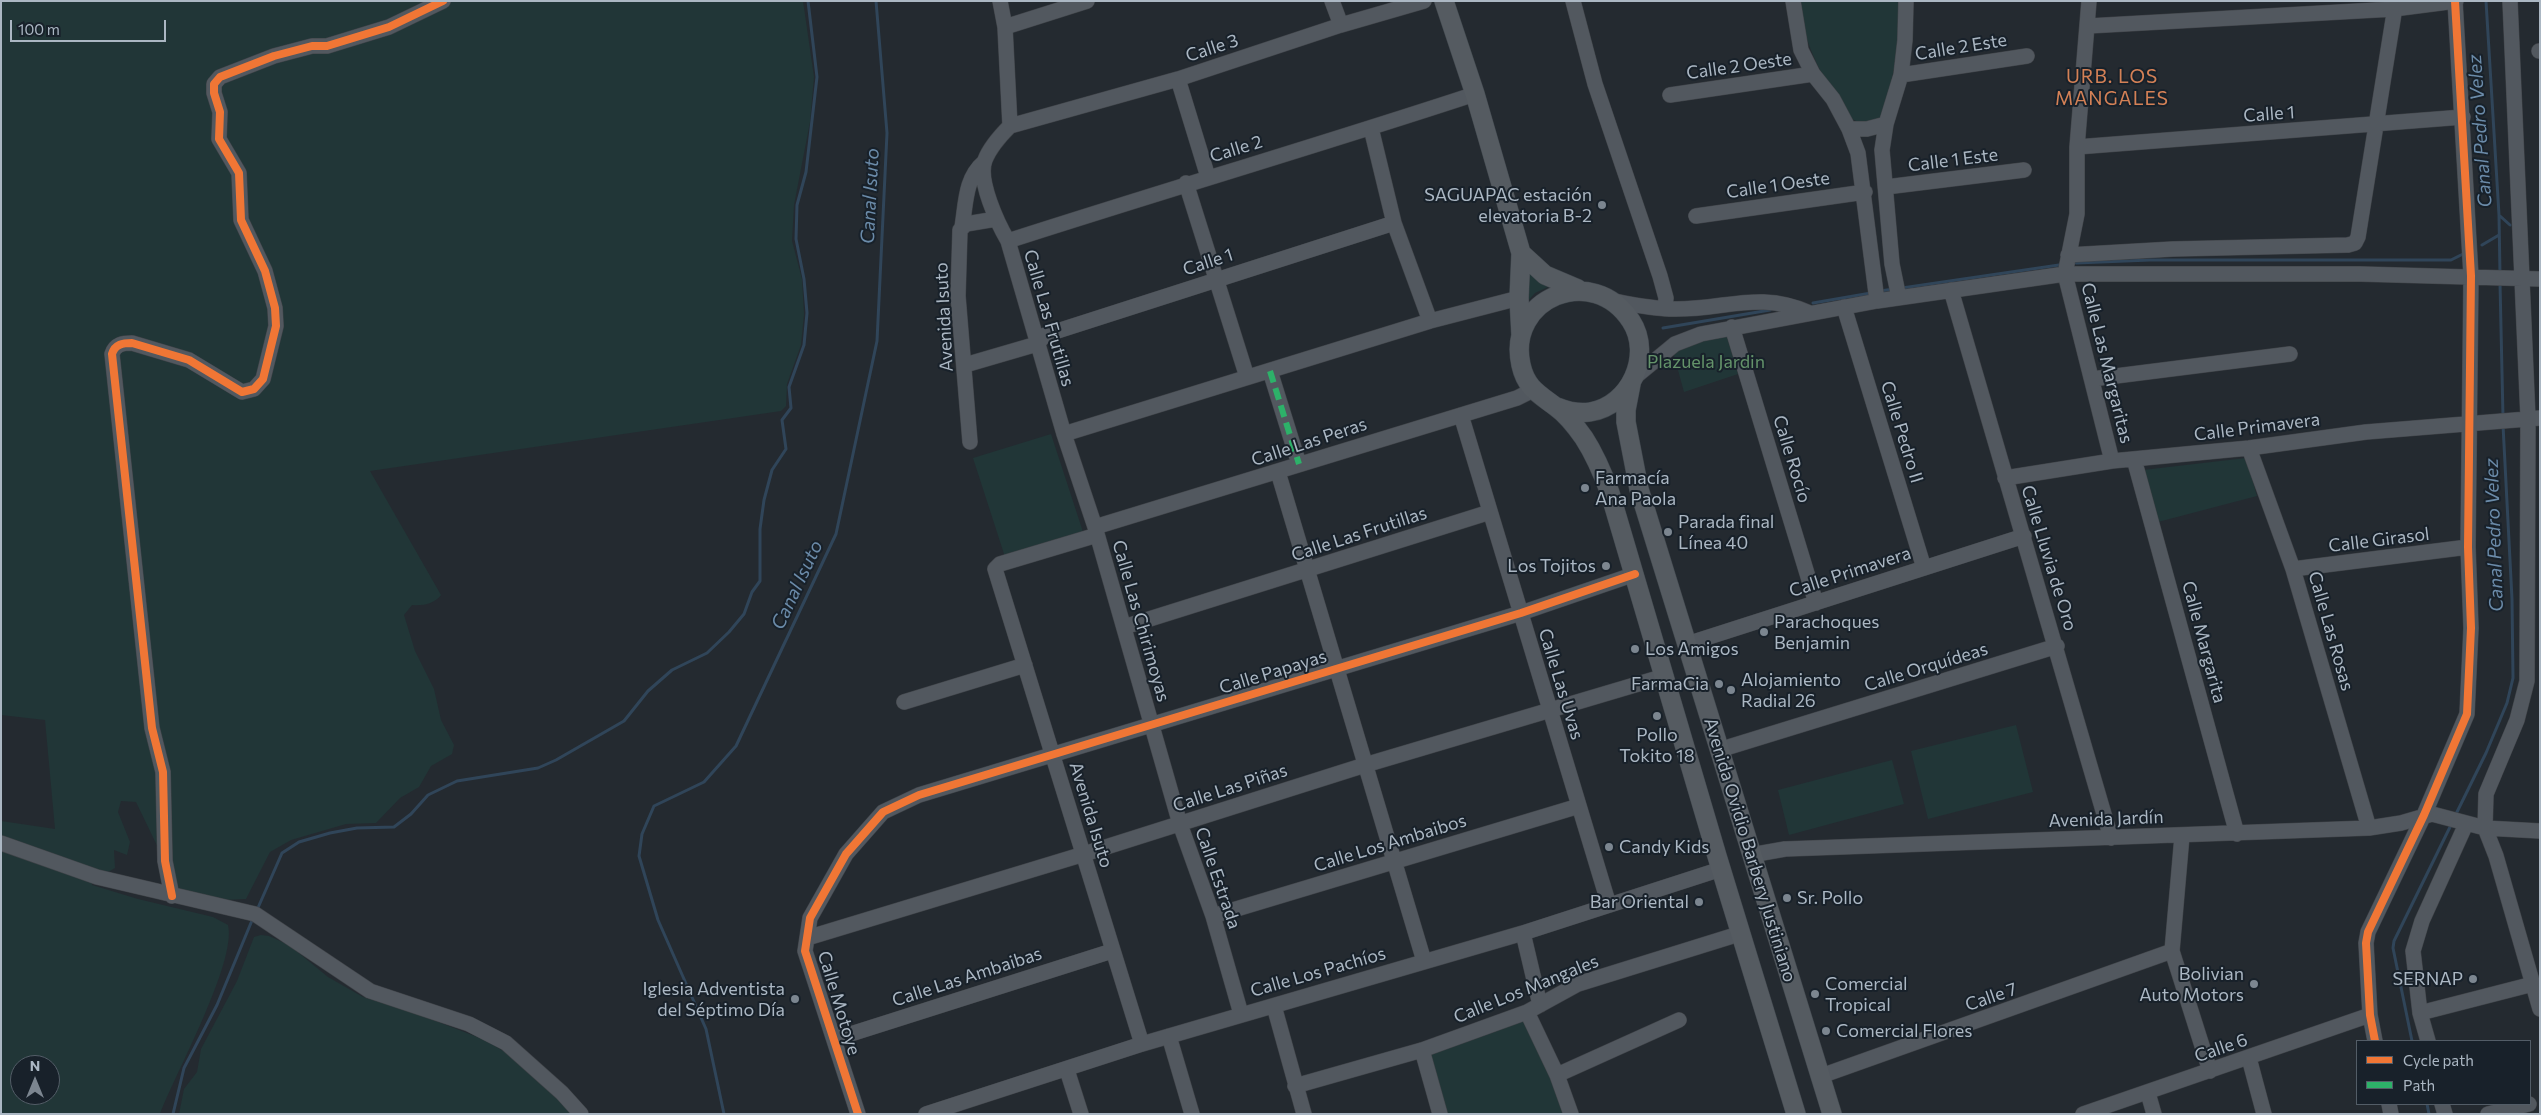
<!DOCTYPE html>
<html>
<head>
<meta charset="utf-8">
<style>
  body { margin:0 }
  #map { position:relative; width:2541px; height:1115px; overflow:hidden; background:#242a30; font-family:Commissioner,sans-serif }
  canvas { display:block }
  .frame { position:absolute; inset:0; border:2px solid #abb7c3; pointer-events:none }
  .legend { position:absolute; left:2356px; top:1040px; width:175px; height:65px; box-sizing:border-box; background:#18212a; border:1px solid #535d67; margin:0; padding:6px 9px; list-style:none; font-size:15px; color:#abb7c3 }
  .legend li { display:flex; align-items:center; gap:10px; height:25px }
  .legend b { width:25px; border:1px solid #535d67 }
  .north { position:absolute; left:10px; top:1055px; width:50px; height:50px; box-sizing:border-box; background:#18212a; border:1px solid #535d67; border-radius:50%; rotate:0deg; font-size:14px; font-weight:700; line-height:20px; text-align:center; color:#abb7c3 }
  .north::after { content:''; display:block; margin:auto; width:18px; height:22px; background:#7c8690; clip-path:polygon(50% 0,100% 100%,50% 72%,0 100%) }
  .scale { position:absolute; left:10px; top:20px; width:156px; height:22px; box-sizing:border-box; border:2px solid #abb7c3; border-top:0; padding-left:6px; font-size:15px; line-height:18px; white-space:nowrap; color:#abb7c3; -webkit-text-stroke:4px #18212a; paint-order:stroke }
</style>
</head>
<body>
<div id="map">
<canvas width="2541" height="1115"></canvas>
<div class="frame"></div>
<ul class="legend">
<li><b style="height:6px;background:#f07635"></b>Cycle path</li>
<li><b style="height:6px;background:#2db169"></b>Path</li>
</ul>
<div class="north">N</div>
<div class="scale">100 m</div>
</div>
<script>
const ctx = document.querySelector('canvas').getContext('2d');
ctx.lineJoin = 'round';
function fillPath(path, color) {
  ctx.fillStyle = color;
  ctx.fill(path, 'evenodd');
}
function trace(path, color, width, dash) {
  ctx.strokeStyle = color;
  ctx.lineWidth = width;
  ctx.lineCap = dash ? 'butt' : 'round';
  ctx.setLineDash(dash || []);
  ctx.stroke(path);
}
function drawText(font, color, halo, rows, align = 'center') {
  ctx.font = font + ' Commissioner,sans-serif';
  ctx.lineWidth = 4;
  ctx.setLineDash([]);
  ctx.textBaseline = 'middle';
  ctx.strokeStyle = halo;
  ctx.fillStyle = color;
  for (const [text, x, y, turn = 0] of rows) {
    ctx.save();
    ctx.translate(x, y);
    ctx.rotate((+turn || 0) * Math.PI / 180);
    ctx.textAlign = isNaN(turn) ? turn : align;
    if (halo) ctx.strokeText(text, 0, 0);
    ctx.fillText(text, 0, 0);
    ctx.restore();
  }
}
fillPath(new Path2D(`
  M1 1H803L814 77 810 122 794 205 792 241 802 279 804 314 801 345 787 384 786 406 781 411 370 471 441 595C434 604 423 606 412 605L404 615 415 651 434 689 441 720 454 745 452 754 431 766 419 787 400 798 376 823 346 824 291 840 270 852 246 899 222 900 179 891 136 802 121 801 118 812 130 842 127 855 114 850 115 868 108 872 91 869 92 885 138 899 213 917 228 925C237 962 175 1074 160 1114H1V821L55 829 45 720 1 715ZM20 1065H50V1095H20Z
  M1798 1H1899C1902 42 1893 79 1881 118 1869 123 1860 125 1849 117 1823 78 1805 49 1798 1Z
  M1526 271 1548 287 1535 293 1527 302Z
  M1726 333 1738 374 1684 392 1673 352 1683 346Z
  M1051 434 1084 535 1006 560 973 458Z
  M2246 458 2257 496 2158 522 2143 470Z
  M2016 725 2033 792 1928 819 1911 751Z
  M1892 760 1904 804 1789 835 1778 790Z
  M261 935 269 936 289 945 328 977 363 997 415 1013 485 1040 520 1061 573 1114H179L184 1089 197 1072 201 1049 237 981 254 937Z
  M1522 1020 1530 1023 1564 1114H1447L1432 1062V1054L1436 1048Z`), '#213637');
trace(new Path2D(`
  M2486 1 2499 215 2500 274
  M2500 216 2510 225
  M2482 245 2499 235
  M2076 263 2150 260H2451L2463 254
  M2500 283 2503 417
  M1902 288 2059 265
  M1880 291 1894 289
  M1813 303 1871 293
  M1663 328 1770 310
  M2456 814 2486 753 2507 703 2513 678 2512 599 2503 425
  M257 910 282 853 299 842 330 833 357 828 394 827 411 814 428 795 457 781 538 768 556 760 624 721 648 691 672 670 707 653 729 632 744 614 752 592 760 581V529L764 500 772 470 786 449 782 420 791 408 789 387 804 345 807 313 804 279 796 239 797 205 806 172 817 77 808 1
  M2412 1041 2393 948 2394 941 2451 825
  M2427 1104 2429 1114
  M173 1114 184 1068 217 1005 253 918
  M724 1114 706 1029 658 920 639 856 642 834 654 806 704 782 736 746 836 534 877 341 887 133 876 1`), '#304559', 3);
const minor = new Path2D(`
  M1000 1 1005 27 1010 126
  M1332 1 1341 25
  M1573 1 1595 84 1660 276 1666 298 1665 308
  M1793 1 1801 50 1813 74 1833 99 1849 129 1858 153 1877 301
  M2089 1 2077 147V214L2065 274 2112 461
  M2510 1 2528 418 2527 681 2517 720 2486 794 2485 828 2496 856 2540 1009
  M2088 26 2394 9 2456 1
  M1005 27 1087 1
  M2539 51H2540
  M1901 75 2027 56
  M1178 79 1208 177
  M1670 95 1813 74
  M1010 126C1000 136 990 147 985 160 977 180 998 224 1008 241L1064 434 1095 527 1180 824 1213 916 1241 1014
  M1010 126 1178 79 1341 25 1424 1
  M1371 128 1394 223 1430 321
  M1849 129H1867L1886 124
  M2077 147 2463 117
  M1186 183 1247 377
  M1886 187 2024 170
  M1696 216 1865 192
  M962 227C966 203 965 178 984 162
  M1008 241C1163 191 1320 145 1475 94
  M2068 255 2173 249 2348 245 2355 243 2358 237 2396 1
  M1951 290 2111 838
  M1899 298 1892 264 1882 150 1886 124 1901 75 1905 40 1906 1
  M1612 301C1632 304 1653 309 1673 309 1725 310 1759 290 1810 313
  M1844 307 1924 568
  M1732 327 1816 603
  M965 365 1037 344 1045 335 1394 223
  M1270 371 1299 464
  M1635 377 1675 344 1701 334 1877 301 2065 274H2360L2540 279
  M2092 379 2290 354
  M1461 415 1609 905
  M1064 434 1430 321 1519 298
  M970 442 958 296 960 230 966 224 996 219
  M2249 448 2293 569 2369 828
  M2134 459 2237 834
  M1278 472 1424 961
  M2005 478 2112 461 2249 448 2366 432 2540 418
  M1095 527 1517 398 1533 390
  M1097 535 1000 564 995 569 1142 1044
  M2293 569 2468 547
  M1124 627 1490 512
  M1687 644 2024 536
  M904 702 1025 665
  M1719 750 2057 646
  M2182 836 2172 951 2210 1071
  M1 843 97 877 255 914 370 991 469 1024 506 1043 562 1093 581 1114
  M1751 855 1785 849 2369 828 2401 823 2432 814 2485 828 2540 831
  M172 896 165 861 163 772 152 728 112 354C115 344 123 343 132 343L189 360 242 392 254 389 263 379 276 326 275 308 265 271 241 220 239 173 219 139 220 112 214 93V84L220 77 274 56 312 46H327L389 27 443 1
  M1213 916 1579 806
  M1523 933 1540 1005
  M807 938 1084 854 1365 765 1665 676
  M1274 1006 1304 1114
  M1527 1012 1557 1075 1571 1114
  M2420 1013 2533 984
  M1169 1036 1192 1114
  M835 1039 1112 951
  M2375 1041 2370 1015 2366 943 2368 932 2424 815 2467 714 2471 628 2468 547 2471 276 2455 1
  M2428 1041 2420 1013 2413 951 2422 921 2466 824
  M1422 1050 1440 1114
  M2249 1058 2264 1114
  M1067 1070 1081 1114
  M1557 1075 1679 1020
  M1821 1076 2172 951
  M1295 1086 1422 1050 1527 1012 1578 984 1742 933
  M2148 1093 2154 1114
  M2389 1104 2391 1114
  M2442 1104 2445 1114
  M858 1114 805 951 810 918 846 854 883 812 919 795 1521 613 1635 574
  M926 1114 1142 1044 1523 933 1721 869
  M2083 1114 2370 1015
  M2488 1114 2529 1104`);
const major = new Path2D(`
  M1444 1 1475 94 1521 253 1519 298 1521 336
  M1521 253 1545 275 1578 289
  M1631 384 1626 410V422L1639 489 1832 1114
  M1557 407C1567 411 1578 414 1590 412 1630 406 1653 355 1631 321 1593 262 1506 298 1521 365 1526 388 1539 394 1556 407 1566 414 1577 428 1584 438 1595 455 1603 474 1610 493L1717 856 1796 1114`);
trace(minor, '#404449', 16);
trace(major, '#40474d', 20);
trace(minor, '#52585f', 15);
trace(major, '#555b61', 19);
trace(new Path2D(`
  M1270 371 1299 464`), '#2db169', 6, [12, 6]);
trace(new Path2D(`
  M172 896 165 861 163 772 152 728 112 354C115 344 123 343 132 343L189 360 242 392 254 389 263 379 276 326 275 308 265 271 241 220 239 173 219 139 220 112 214 93V84L220 77 274 56 312 46H327L389 27 443 1
  M2375 1041 2370 1015 2366 943 2368 932 2424 815 2467 714 2471 628 2468 547 2471 276 2455 1
  M858 1114 805 951 810 918 846 854 883 812 919 795 1521 613 1635 574`), '#f07635', 8);
for (const [x, y, r, color] of [
  [1602,205,5,"#7c8690"],
  [1585,488,5,"#7c8690"],
  [1668,532,5,"#7c8690"],
  [1606,566,5,"#7c8690"],
  [1764,632,5,"#7c8690"],
  [1635,649,5,"#7c8690"],
  [1719,684,5,"#7c8690"],
  [1731,690,5,"#7c8690"],
  [1657,716,5,"#7c8690"],
  [1609,847,5,"#7c8690"],
  [1787,898,5,"#7c8690"],
  [1699,902,5,"#7c8690"],
  [2473,979,5,"#7c8690"],
  [2254,984,5,"#7c8690"],
  [1815,994,5,"#7c8690"],
  [795,999,5,"#7c8690"],
  [1826,1031,5,"#7c8690"]
]) {
  const dot = new Path2D();
  dot.arc(x, y, r, 0, 2 * Math.PI);
  ctx.fillStyle = color;
  ctx.fill(dot);
  trace(dot, '#18212a', 2);
}
drawText('18px', '#abb7c3', '#18212a', [
  ["Calle 2 Este",1961,47,-9],
  ["Calle 3",1212,48,-18],
  ["Calle 2 Oeste",1739,66,-8],
  ["Calle 1",2269,114,-4],
  ["Calle 2",1236,149,-17],
  ["Calle 1 Este",1953,160,-7],
  ["Calle 1 Oeste",1778,185,-8],
  ["Calle 1",1208,262,-18],
  ["Avenida Isuto",944,317,-93],
  ["Calle Las Frutillas",1049,318,74],
  ["Calle Las Margaritas",2107,363,76],
  ["Calle Primavera",2257,427,-7],
  ["Calle Pedro II",1902,432,73],
  ["Calle Las Peras",1309,442,-18],
  ["Calle Rocío",1792,459,73],
  ["Calle Las Frutillas",1359,534,-18],
  ["Calle Girasol",2379,540,-7],
  ["Calle Lluvia de Oro",2049,558,73],
  ["Calle Primavera",1850,572,-18],
  ["Calle Las Chirimoyas",1141,621,74],
  ["Calle Las Rosas",2331,631,74],
  ["Calle Margarita",2204,642,75],
  ["Calle Orquídeas",1926,667,-17],
  ["Calle Papayas",1273,672,-17],
  ["Calle Las Uvas",1561,684,73],
  ["Calle Las Piñas",1230,788,-18],
  ["Avenida Isuto",1091,815,73],
  ["Avenida Jardín",2106,819,-2],
  ["Calle Los Ambaibos",1390,843,-17],
  ["Avenida Ovidio Barbery Justiniano",1750,850,73],
  ["Calle Estrada",1218,878,71],
  ["Calle Los Pachíos",1318,972,-16],
  ["Calle Las Ambaibas",967,977,-18],
  ["Calle Los Mangales",1526,989,-22],
  ["Calle 7",1991,997,-19],
  ["Calle Motoye",839,1003,73],
  ["Calle 6",2221,1048,-19]
]);
drawText('18px', '#abb7c3', '#18212a', [
  ["SAGUAPAC estación",1592,195,"right"],
  ["elevatoria B-2",1592,216,"right"],
  ["Farmacía",1595,478],
  ["Ana Paola",1595,499],
  ["Parada final",1678,522],
  ["Línea 40",1678,543],
  ["Los Tojitos",1596,566,"right"],
  ["Parachoques",1774,622],
  ["Benjamin",1774,643],
  ["Los Amigos",1645,649],
  ["Alojamiento",1741,680],
  ["Radial 26",1741,701],
  ["FarmaCia",1709,684,"right"],
  ["Pollo",1657,735,"center"],
  ["Tokito 18",1657,756,"center"],
  ["Candy Kids",1619,847],
  ["Sr. Pollo",1797,898],
  ["Bar Oriental",1689,902,"right"],
  ["Bolivian",2244,974,"right"],
  ["Auto Motors",2244,995,"right"],
  ["SERNAP",2463,979,"right"],
  ["Comercial",1825,984],
  ["Tropical",1825,1005],
  ["Iglesia Adventista",785,989,"right"],
  ["del Séptimo Día",785,1010,"right"],
  ["Comercial Flores",1836,1031]
], 'left');
drawText('18px', '#64936a', '#18212a', [
  ["Plazuela Jardin",1706,362]
]);
ctx.letterSpacing = '1px';
drawText('19px', '#d48156', '#18212a', [
  ["URB. LOS",2112,77],
  ["MANGALES",2112,99]
]);
ctx.letterSpacing = '0px';
drawText('italic 19px', '#6b8ba9', '#18212a', [
  ["Canal Pedro Velez",2480,131,-94],
  ["Canal Isuto",870,196,-87],
  ["Canal Pedro Velez",2494,535,-92],
  ["Canal Isuto",797,585,-65]
]);
</script>
</body>
</html>
